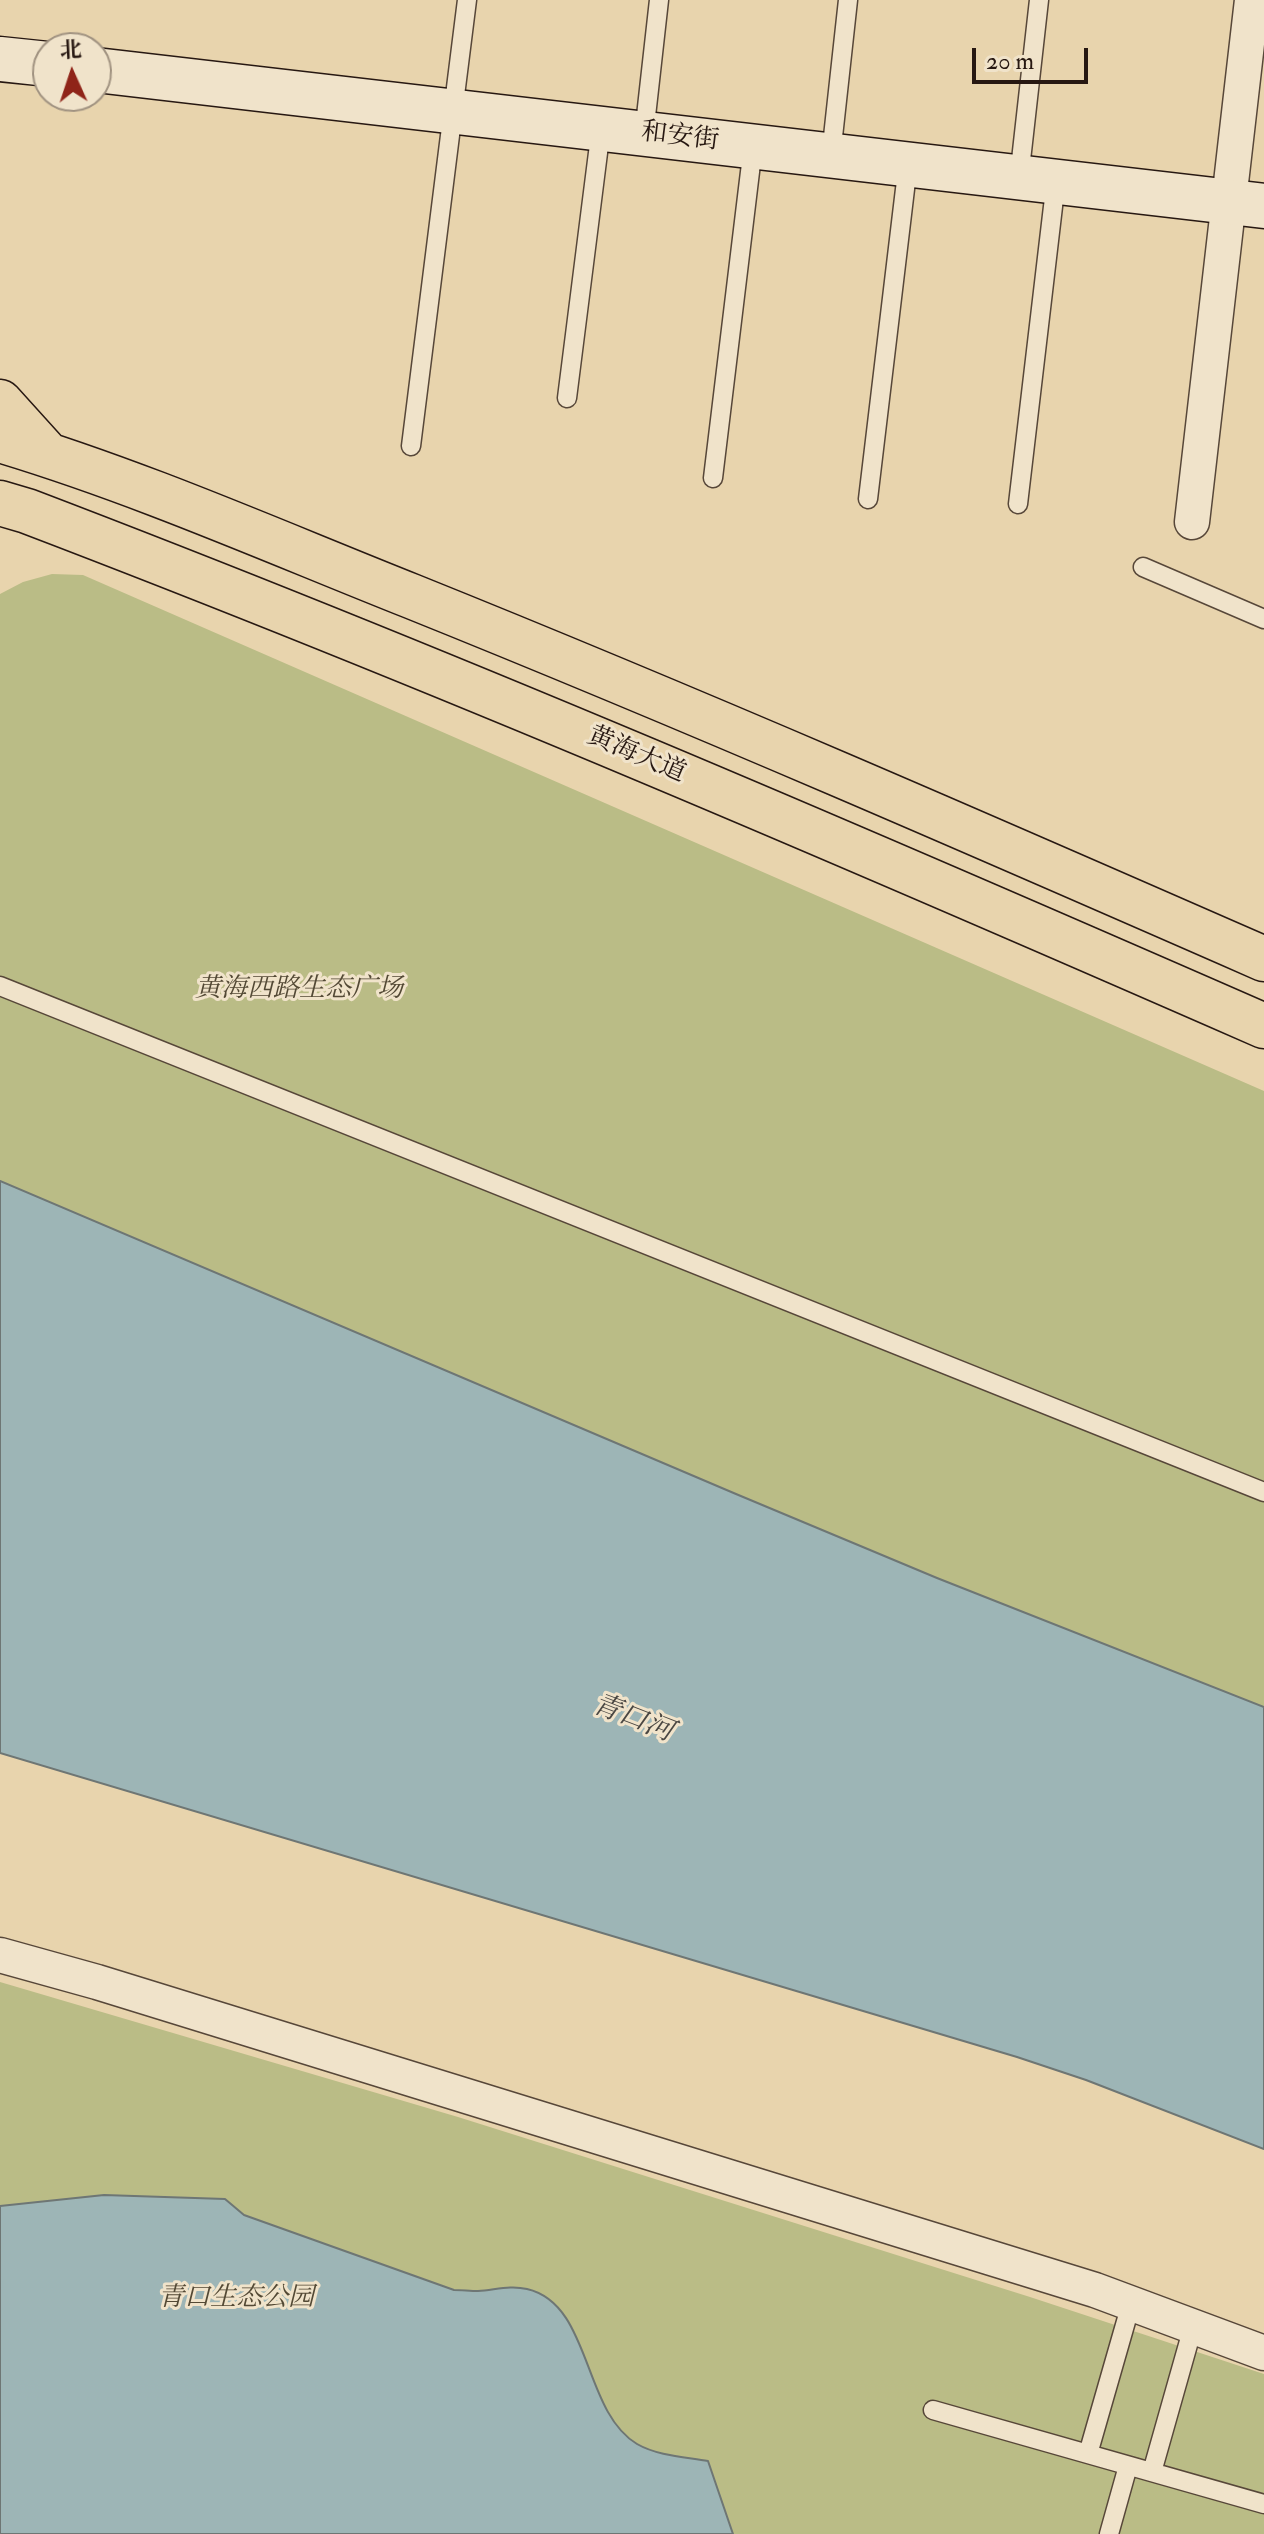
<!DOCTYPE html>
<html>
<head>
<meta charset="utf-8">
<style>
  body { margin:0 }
  #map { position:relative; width:1264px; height:2534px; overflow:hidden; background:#e8d4ad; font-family:"IM FELL Double Pica","Noto Serif SC",serif }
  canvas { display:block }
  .north { position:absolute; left:32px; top:32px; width:80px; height:80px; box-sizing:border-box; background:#f0e3ca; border:2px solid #a09280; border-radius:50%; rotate:357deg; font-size:22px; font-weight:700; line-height:32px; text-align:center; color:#271812 }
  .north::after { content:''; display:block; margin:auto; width:28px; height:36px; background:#8f2418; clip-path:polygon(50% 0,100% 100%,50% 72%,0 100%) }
  .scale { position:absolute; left:972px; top:48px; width:116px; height:36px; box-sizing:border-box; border:4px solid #271812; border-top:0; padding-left:10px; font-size:24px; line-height:28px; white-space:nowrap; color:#271812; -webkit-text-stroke:6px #f0e3ca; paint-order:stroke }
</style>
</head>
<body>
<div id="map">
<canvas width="1264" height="2534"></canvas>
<div class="north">北</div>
<div class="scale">20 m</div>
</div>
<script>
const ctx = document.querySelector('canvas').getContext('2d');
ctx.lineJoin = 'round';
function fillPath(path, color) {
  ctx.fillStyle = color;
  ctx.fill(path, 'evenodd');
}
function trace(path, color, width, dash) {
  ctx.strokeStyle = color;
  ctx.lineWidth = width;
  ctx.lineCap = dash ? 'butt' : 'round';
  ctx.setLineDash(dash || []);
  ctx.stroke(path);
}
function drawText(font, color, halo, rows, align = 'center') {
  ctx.font = font + ' "IM FELL Double Pica","Noto Serif SC",serif';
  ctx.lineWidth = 6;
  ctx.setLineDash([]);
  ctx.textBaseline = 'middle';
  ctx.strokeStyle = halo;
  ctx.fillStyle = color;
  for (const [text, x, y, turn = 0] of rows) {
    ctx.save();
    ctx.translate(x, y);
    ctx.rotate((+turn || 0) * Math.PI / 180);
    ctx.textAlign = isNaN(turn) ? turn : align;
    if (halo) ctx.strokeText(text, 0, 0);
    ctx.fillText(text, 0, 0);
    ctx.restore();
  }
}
fillPath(new Path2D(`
  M52 574 83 575 1264 1091V1707L937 1578 736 1494 0 1181V594L23 582Z
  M0 1982 458 2117 1030 2297 1264 2374V2534H0Z`), '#babc86');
const water = new Path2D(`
  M0 1181 736 1494 937 1578 1264 1707V2149L1086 2080 1017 2057 0 1753Z
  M104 2195 225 2199 244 2215 454 2290C462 2290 470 2291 478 2291 495 2290 510 2285 527 2289 592 2304 582 2411 637 2444 658 2456 685 2457 708 2461L733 2534H0V2206Z`);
fillPath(water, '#9db5b6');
trace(water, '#6e7674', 2);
const lane = new Path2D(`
  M644 134 659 0
  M831 155 848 0
  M1019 178 1039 0
  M567 398 601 129
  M411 446 467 0
  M713 478 753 147
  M868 499 908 164
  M1018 504 1056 181
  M1143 567 1264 619
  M0 986 1264 1492
  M933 2410 1264 2504
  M1088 2454 1131 2304
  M1152 2472 1193 2327
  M1109 2534 1128 2466`);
const street = new Path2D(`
  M1192 522 1252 0
  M0 1955 97 1982 1095 2290 1264 2353`);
const secondary = new Path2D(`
  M0 59 48 64
  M96 70 1264 206`);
const primary = new Path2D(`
  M0 402 47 454
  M0 440C140 482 275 542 411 596 697 711 981 835 1264 959
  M0 503 27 511C444 670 855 847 1264 1026`);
trace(lane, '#574739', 21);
trace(street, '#574739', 37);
trace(secondary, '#271812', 47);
trace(primary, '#271812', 47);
trace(lane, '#f0e3ca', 18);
trace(street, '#f0e3ca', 34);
trace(secondary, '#f0e3ca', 44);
trace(primary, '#e8d4ad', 44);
drawText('26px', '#271812', '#f0e3ca', [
  ["和安街",680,138,7],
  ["黄海大道",636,756,23]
]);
drawText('italic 26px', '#534935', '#f0e3ca', [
  ["黄海西路生态广场",299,990],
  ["青口生态公园",236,2299]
]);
drawText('italic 28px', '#4a4743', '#f0e3ca', [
  ["青口河",632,1720,21]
]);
</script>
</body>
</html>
